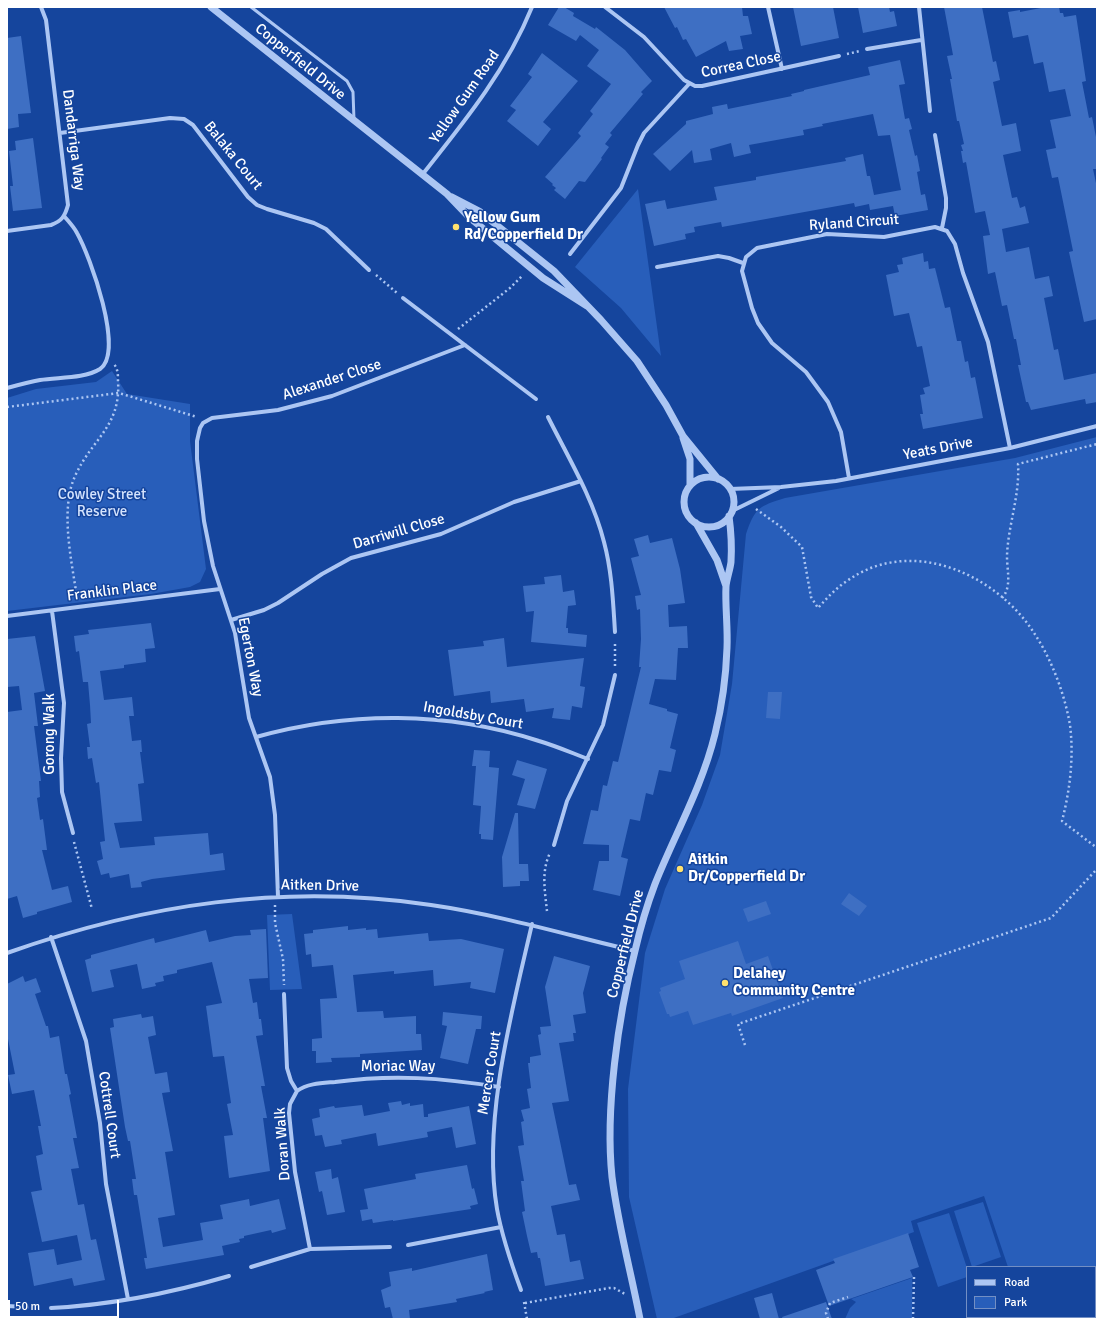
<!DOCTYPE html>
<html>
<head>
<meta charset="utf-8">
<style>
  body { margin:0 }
  #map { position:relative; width:1104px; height:1326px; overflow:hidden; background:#15459d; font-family:Signika,sans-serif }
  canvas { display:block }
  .frame { position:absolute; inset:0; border:8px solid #fff; pointer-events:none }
  .legend { position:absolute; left:966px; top:1266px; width:130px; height:52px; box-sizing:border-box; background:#15459d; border:1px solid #738fc4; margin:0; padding:5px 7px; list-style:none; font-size:12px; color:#fff }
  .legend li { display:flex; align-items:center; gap:8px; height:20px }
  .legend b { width:20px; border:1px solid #738fc4 }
  .scale { position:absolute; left:8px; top:1300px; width:111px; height:18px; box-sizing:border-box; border:2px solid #fff; border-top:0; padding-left:5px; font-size:12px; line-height:14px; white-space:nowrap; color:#fff; -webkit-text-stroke:3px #15459d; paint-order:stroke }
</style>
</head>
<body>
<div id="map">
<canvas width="1104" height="1326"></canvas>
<div class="frame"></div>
<ul class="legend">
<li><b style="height:5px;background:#acc6f3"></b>Road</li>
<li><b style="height:11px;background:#285eba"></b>Park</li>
</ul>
<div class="scale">50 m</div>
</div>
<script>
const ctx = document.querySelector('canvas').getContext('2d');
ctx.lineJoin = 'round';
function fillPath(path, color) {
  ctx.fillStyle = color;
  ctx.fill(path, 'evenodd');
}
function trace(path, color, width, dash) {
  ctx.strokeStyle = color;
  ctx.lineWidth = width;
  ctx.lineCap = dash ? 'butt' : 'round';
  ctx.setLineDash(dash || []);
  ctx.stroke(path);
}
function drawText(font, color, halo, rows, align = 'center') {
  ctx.font = font + ' Signika,sans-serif';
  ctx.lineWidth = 3;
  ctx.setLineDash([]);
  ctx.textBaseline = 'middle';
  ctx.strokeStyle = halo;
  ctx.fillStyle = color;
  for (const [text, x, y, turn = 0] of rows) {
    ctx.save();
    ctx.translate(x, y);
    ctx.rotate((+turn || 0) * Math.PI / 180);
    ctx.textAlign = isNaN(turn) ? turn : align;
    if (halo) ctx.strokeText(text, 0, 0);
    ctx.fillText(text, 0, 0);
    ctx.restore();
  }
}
fillPath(new Path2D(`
  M638 189 661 356 621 308 575 267Z
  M112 371 127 394 190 404V441L206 569 200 582 190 587 151 594 7 611V398L36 389 96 382Z
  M1097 437V1270H1095V1267H1008L984 1196 911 1221 914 1232 671 1319H657L629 1197 628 1089 645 953 665 889 702 805 720 755 732 684 746 534C755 508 759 506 785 498L1015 458Z
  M292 914 302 989 270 990 267 915Z
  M983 1202 1001 1257 972 1267 954 1211Z
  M949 1213 967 1268V1277L938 1287 917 1223Z
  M912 1278V1319H845L850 1308 856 1302 851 1299Z`), '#285eba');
fillPath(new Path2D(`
  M559 7H564L574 13 573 16 595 29 596 27 625 50 652 81 641 92 643 94 610 133 612 135 605 144 609 147 601 158 602 159 585 182 579 181 565 199 554 190 556 188 552 185 553 184 545 177 581 136 578 133 593 114 590 111 611 84 587 66 599 50 580 35 576 41 548 25Z
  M664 7H742L743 16H748L752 34 740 36 743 49 729 51 726 41 696 57 686 39 683 40 677 27 675 28Z
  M793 7H833L839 38 801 46Z
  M858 7H889L890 12 894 11 897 26 863 33Z
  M944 7H982L993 62 996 61 1000 80 993 82 1002 126 1016 123 1021 151 1003 155 1012 198 1017 197 1020 208 1025 206 1029 223 1002 229 1006 252 1029 247 1035 279 1049 276 1053 296 1044 298 1054 350 1058 349 1064 380 1097 373V402L1086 404 1085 399 1031 410 1028 402H1026L1018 365H1021L1016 339H1014L1007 305 1002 306 995 272 988 274 983 236 990 235 985 211 975 213 966 162 963 163 961 151H963L961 145 964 144 959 121H957L950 79H952L947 56 953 55Z
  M1046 7H1059L1060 13H1063L1064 17 1076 15 1086 81 1082 82 1089 118 1092 117 1097 142V169H1093L1097 188V319L1084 322 1069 252 1073 251 1058 177 1052 178 1046 150 1056 148 1050 120 1071 116 1065 89 1049 92 1043 62 1034 64 1028 35 1013 38 1008 12 1020 10V12Z
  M21 36 31 113 18 114 19 127 7 129V38Z
  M542 53 578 81 543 122 551 129 538 146 507 121 516 110 510 106 532 77 528 74Z
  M900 60 905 84 899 85 905 119 909 118 912 129 909 130 915 156 917 155 920 171 917 172 921 195 925 194 928 210 895 216 893 206 870 210 869 204 855 207 854 203 722 227 721 222 694 227 695 232 685 234 686 239 654 246 645 204 665 200 667 209 717 200 714 187 756 180V177L846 161 845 158 863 154 867 176H870L874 195 901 190 890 135 878 136 873 114 822 124 823 126 803 130 804 135 749 145 751 153 734 157 731 143 710 149 712 160 694 163 692 150 670 171 653 154 686 124V121L713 114 712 107 727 104 728 109 792 96 791 94 804 91V90L870 75 868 67Z
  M33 138 42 208 13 211 10 186H13L9 151 16 150 15 141Z
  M923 253 924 262 928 261 929 269 935 268 945 308 950 307 957 341H961L965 362 968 361 971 378 975 377 983 418 923 429 920 414H923L920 395 925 394 923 388 930 386 922 346 917 347 909 313 894 316 886 275 899 272 897 265 903 264 902 258Z
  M648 535 650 543 672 538 680 569 685 603 668 605 669 627 687 626 688 648H678L676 680 655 679 649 704 667 709V711L678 714 670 748 676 750 671 772 659 770 653 795 646 793 640 821 630 819 621 857 628 859 620 896 593 890 599 861H609V845L583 844 591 810 598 811 603 785 607 786 613 761 618 762 641 667H639L641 639 640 609 637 610 635 596 641 595 631 558 639 556 634 539Z
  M561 575 563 592 574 590 576 605 568 606 566 628H568V633L587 635 586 647 531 642 534 611 526 612 523 586 545 584 544 577Z
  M151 623 155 648 145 649 146 662 124 665V668L100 671 104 700 132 697 134 716H129L132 741 141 740 142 752H140L144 783 138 784 142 821 114 823 120 848 155 845 154 837 208 833 210 855 223 853 225 870 152 879 141 882 142 887 131 888 129 874 110 878 109 873 101 875 97 861 103 859 100 842 105 841 99 782 96 783 92 758 88 759 87 747H90L87 724 91 723 90 705 88 682H83L79 651 76 652 74 636 89 634 88 630Z
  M35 636 45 691 34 693 38 726H34L41 781H39L40 797 37 798 40 820 43 819 47 850H42L52 890 68 886 72 902 37 912V914L23 918 17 896 7 899V712L22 710 19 686 7 687V639Z
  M504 638 507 667 584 658 580 686 585 687 582 708 572 706 570 720 552 718 554 708 526 712 524 699 491 703 490 691 454 696 448 650 484 646 483 641Z
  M768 692H782L780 719 766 718Z
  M474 750 490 751 489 767 499 768 493 840 481 839V834H479L481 806 473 805 476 766H472Z
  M517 760 547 769 535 809 517 805 525 779 512 775Z
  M515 813H518L519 864H528L529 881H520V886L503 887 502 857Z
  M849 893 867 906 859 916 841 904Z
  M766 901 771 914 748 922 743 909Z
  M348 926V930L366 928V930L377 929 378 938 428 933 429 941 461 939 504 949 495 993 470 988 471 982 434 986 433 970 394 974V971L353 975 357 1012 383 1011 384 1018 416 1016V1034H421L422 1050 360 1054V1057L331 1058 332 1062 316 1063V1051H312V1039L322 1038 320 999 337 998 333 965 312 967 311 954 306 955 304 934 313 933V930Z
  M266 929 268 978 249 979 253 1003 257 1002 259 1019H261L263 1035 256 1036 265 1086H261L267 1118H263L270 1171 229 1178 224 1136 233 1135 227 1104 231 1103 224 1056 213 1057 206 1006 222 1003 212 962 177 970V973L163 976 164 981 155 983 156 986 142 989 137 964 110 970 114 987 92 992 85 960 91 958V955L154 938 155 943 206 930 209 942 235 936 251 935 250 930Z
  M738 941 746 964 768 956 783 998 732 1016 731 1013 693 1025 688 1011 670 1017 669 1014H667L659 992 661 991 660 988 685 979 679 961Z
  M554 956 590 966 583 993 586 1013 573 1015 576 1033H573L574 1041 559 1043 569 1101 552 1103 569 1185 576 1184 580 1200 551 1206 557 1235 565 1234 570 1262 580 1260 584 1279 545 1286 540 1258H538L537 1252 531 1253 527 1236 522 1212 525 1211 521 1181H524L518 1146 524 1145 521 1122 524 1121 521 1110 530 1108 527 1089 531 1088 528 1063H530V1057L541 1055 538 1035 541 1034 540 1027 551 1026 545 987Z
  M23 976 25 982 36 978 41 992 35 994 46 1026H48L50 1038 59 1036 65 1074H67L71 1094 69 1095 77 1138H73L79 1168 71 1169 78 1205 84 1204 91 1240 96 1239 105 1280 74 1286 72 1278 34 1286 28 1253 54 1249 57 1265 82 1260 77 1235 42 1242 35 1210 31 1192 42 1190 36 1156 43 1154 38 1126H41L34 1090 12 1094 8 1075 15 1074 7 1034V984Z
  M443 1012 482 1016 481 1029H476L468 1064 440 1058 447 1026 442 1025Z
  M141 1014 142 1018 153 1016 156 1035 148 1037 155 1074 167 1072 170 1092 162 1093 173 1151 165 1152 175 1215 158 1218 163 1247 203 1240 200 1223 223 1219 220 1205 249 1199 250 1206 279 1199 286 1229 272 1233 271 1230 244 1236V1238L239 1239 240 1242 222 1246 224 1255 146 1269 144 1258H147L137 1195H134L132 1179H136L130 1141H128L125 1127 110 1028 114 1027 113 1019Z
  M401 1101 402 1105 410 1103V1106L423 1104 424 1117H428V1114L469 1106 476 1144 456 1148 452 1127 427 1132 428 1137 378 1146 376 1133 341 1140 342 1144 325 1147 322 1135 315 1136 312 1119 320 1117 319 1109 334 1106 335 1108 362 1105 364 1116 390 1111 388 1103Z
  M467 1165 472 1189 474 1188 478 1204 470 1206 471 1209 393 1221V1220L373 1223 372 1219 362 1221 360 1210 368 1209 364 1189 416 1179 415 1174Z
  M331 1169 332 1179 338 1177 345 1212 327 1215 322 1191 319 1192 315 1172Z
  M908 1233 919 1267 910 1270 913 1277 829 1306 816 1270 835 1263 833 1259Z
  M487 1254 493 1290 484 1292 485 1293 456 1299 457 1302 409 1310 410 1319H393L390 1307 385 1308 381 1290 391 1286 389 1272 412 1268V1271Z
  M772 1293 779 1319H760L754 1298Z
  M826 1302 832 1319H783L782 1317Z`), '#3e6fc3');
trace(new Path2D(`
  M847 54 860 51
  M376 275 397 293
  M458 329 510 288 522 276
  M7 407 119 393 197 417
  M756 509 781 527 802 547 811 597 818 608C827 598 836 588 847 581 908 537 990 571 1030 627 1050 655 1064 691 1070 725 1074 757 1070 790 1062 821L1097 848
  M77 598C72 562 59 508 76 474 93 438 121 426 118 381 118 375 118 369 114 364
  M1002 598C1012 587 1007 571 1007 556 1008 525 1020 496 1018 464L1097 444
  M615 666V641
  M74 842 92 909
  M275 905V923L283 959 284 985
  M547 911C545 892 541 871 550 853
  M745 1045 738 1024 1051 918 1097 869
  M524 1302 527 1319
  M525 1303 609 1288H614L625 1294
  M1025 1317 1026 1319
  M828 1319 826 1313 830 1303 848 1297
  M913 1319 914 1277
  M1058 1319 1060 1317`), '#acc6f3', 2.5, [2, 3]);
trace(new Path2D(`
  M251 7 347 81 353 92 354 120`), '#acc6f3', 3);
trace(new Path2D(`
  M605 7 644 37 684 80 695 86H702L839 56
  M768 7 782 69
  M919 7 930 111
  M867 49 921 40
  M60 133 170 118 184 119 193 125 248 197 257 205 267 209 314 223 326 229 369 270
  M935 135 946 198V208L942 228
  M422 175C465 121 506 71 532 7
  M7 231 51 225C62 221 65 216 68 205L46 20 41 7
  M570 254 621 188 638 145 644 133 689 84
  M657 267 718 256 729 258 743 263
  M403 298 536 399
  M7 388C18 385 29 382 40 380 58 377 84 379 100 369 125 352 90 256 77 233 74 227 69 222 64 216
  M548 417C568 457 593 498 604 542 612 572 613 601 615 632
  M849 478 841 432 828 402 806 372 772 343 758 323 752 308 742 271 746 257 757 248 827 234 884 237 935 227 947 231 955 244 963 273 988 342 1010 448
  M730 489 781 487 836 481 1010 448 1097 426
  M732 511 779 488
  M52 611 64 703 61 758 62 792 73 833
  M7 616 220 589
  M231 620 264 610 278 603 322 574 351 558 441 534 514 502 581 481
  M256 737C349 711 447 711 539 741 556 746 572 753 588 759
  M554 845 567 801 603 725 615 675
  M278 897 275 815 270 777 249 718 235 633 213 566 204 521 197 459V441L200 428 203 423 212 418 278 410 332 396 465 345
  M51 937 86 1041 100 1123 106 1184 128 1299
  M7 953C145 904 284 883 431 905 500 915 567 935 635 951
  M284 994 287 1068 291 1081 297 1091 290 1104 289 1113 295 1172 310 1249
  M297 1091C308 1083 323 1083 335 1082 394 1074 442 1078 499 1087
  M408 1245 501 1227
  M251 1267 310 1249 390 1247
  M521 1290C511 1263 502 1237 497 1209 482 1121 512 1011 532 924
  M7 1306 27 1307
  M51 1308C111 1305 171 1293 229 1276`), '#acc6f3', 4);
trace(new Path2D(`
  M211 7 447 194 469 217 543 278 587 306
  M452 197 479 211 554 271 601 320 637 361 666 405 683 436 718 479
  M683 438 690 459V485
  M684 502a25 25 0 1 1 50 0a25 25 0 1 1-50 0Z
  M696 523 717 560 726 586
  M640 1319C631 1272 618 1225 612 1177 605 1110 618 1017 635 951 640 929 647 905 655 884 675 834 702 787 715 734 722 706 726 677 727 648 728 628 725 606 726 586 727 578 730 570 731 562 732 546 731 531 729 516`), '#acc6f3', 7);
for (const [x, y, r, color] of [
  [456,227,4,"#ffe16e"],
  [680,869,4,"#ffe16e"],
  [725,983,4,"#ffe16e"]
]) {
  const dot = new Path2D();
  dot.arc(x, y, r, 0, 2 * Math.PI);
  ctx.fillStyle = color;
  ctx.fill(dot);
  trace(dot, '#15459d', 1.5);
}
drawText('15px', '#fff', '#15459d', [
  ["Copperfield Drive",300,62,39],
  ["Correa Close",741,65,-12],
  ["Yellow Gum Road",465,97,-55],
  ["Dandarriga Way",73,140,83],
  ["Balaka Court",233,156,51],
  ["Ryland Circuit",854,223,-4],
  ["Alexander Close",332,380,-18],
  ["Yeats Drive",938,449,-11],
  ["Darriwill Close",399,532,-16],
  ["Franklin Place",112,591,-7],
  ["Egerton Way",250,657,79],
  ["Ingoldsby Court",473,716,10],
  ["Gorong Walk",50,734,-90],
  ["Aitken Drive",320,886,1],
  ["Copperfield Drive",626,944,-76],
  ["Moriac Way",398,1067],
  ["Mercer Court",490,1073,-81],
  ["Cottrell Court",109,1115,82],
  ["Doran Walk",283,1144,-94]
]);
drawText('bold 15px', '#fff', '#15459d', [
  ["Yellow Gum",464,218],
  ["Rd/Copperfield Dr",464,235],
  ["Aitkin",688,860],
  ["Dr/Copperfield Dr",688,877],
  ["Delahey",733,974],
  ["Community Centre",733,991]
], 'left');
drawText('15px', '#d4e3fd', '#15459d', [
  ["Cowley Street",102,495],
  ["Reserve",102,512]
]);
</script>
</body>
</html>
